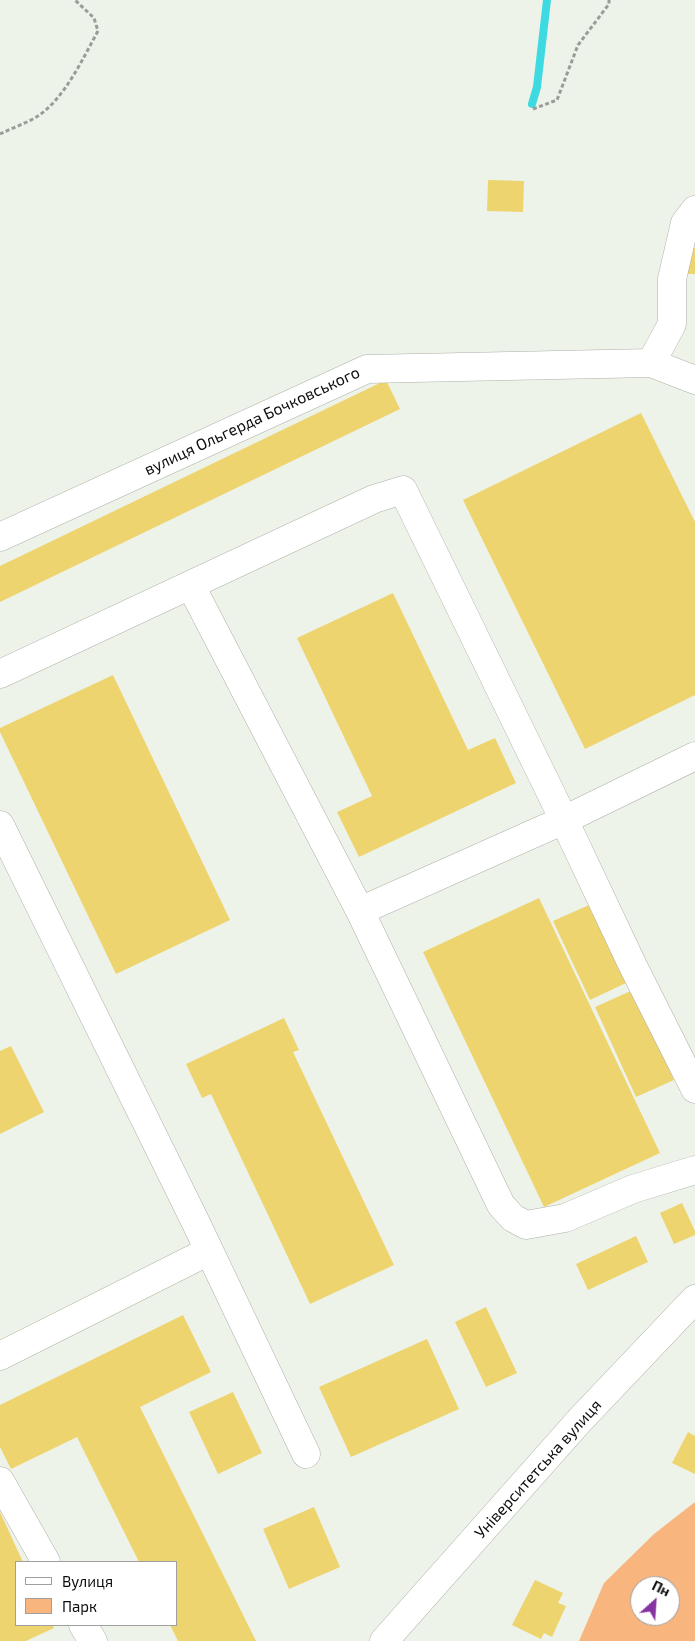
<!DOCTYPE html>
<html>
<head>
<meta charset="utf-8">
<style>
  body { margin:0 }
  #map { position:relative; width:695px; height:1641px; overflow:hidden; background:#eef3ea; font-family:"Exo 2",sans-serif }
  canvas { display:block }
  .legend { position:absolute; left:15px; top:1561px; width:162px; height:65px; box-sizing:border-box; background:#fff; border:1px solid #9e9f9e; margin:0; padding:6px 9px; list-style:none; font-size:15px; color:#0d0f0c }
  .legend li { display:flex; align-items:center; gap:10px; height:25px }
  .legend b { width:25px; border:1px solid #9e9f9e }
  .north { position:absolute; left:630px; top:1576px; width:50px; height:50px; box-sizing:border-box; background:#fff; border:1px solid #9e9f9e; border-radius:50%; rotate:26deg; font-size:14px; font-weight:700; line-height:20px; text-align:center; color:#0d0f0c }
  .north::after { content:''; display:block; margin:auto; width:18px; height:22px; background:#8734a3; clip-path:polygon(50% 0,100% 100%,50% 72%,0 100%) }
</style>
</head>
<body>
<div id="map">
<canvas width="695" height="1641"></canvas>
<ul class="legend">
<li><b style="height:6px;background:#fff"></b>Вулиця</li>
<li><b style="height:14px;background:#f8b57d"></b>Парк</li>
</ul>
<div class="north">Пн</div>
</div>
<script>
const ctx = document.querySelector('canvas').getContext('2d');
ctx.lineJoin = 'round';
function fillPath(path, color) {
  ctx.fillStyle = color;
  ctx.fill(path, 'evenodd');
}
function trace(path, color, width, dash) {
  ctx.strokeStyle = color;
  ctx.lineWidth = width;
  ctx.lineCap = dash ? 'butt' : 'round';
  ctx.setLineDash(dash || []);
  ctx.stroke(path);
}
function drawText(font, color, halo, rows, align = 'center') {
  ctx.font = font + ' "Exo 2",sans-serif';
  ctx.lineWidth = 4;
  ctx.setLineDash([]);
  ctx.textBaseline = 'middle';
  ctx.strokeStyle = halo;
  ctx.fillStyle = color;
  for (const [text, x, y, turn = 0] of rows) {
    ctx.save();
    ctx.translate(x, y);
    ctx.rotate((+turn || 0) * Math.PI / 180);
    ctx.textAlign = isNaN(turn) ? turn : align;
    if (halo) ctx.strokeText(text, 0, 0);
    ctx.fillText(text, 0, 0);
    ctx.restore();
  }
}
fillPath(new Path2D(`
  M695 1502V1641H579L604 1583 654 1534ZM640 1586H670V1616H640Z`), '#f8b57d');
trace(new Path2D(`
  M532 104 537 87 547 0`), '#3edae1', 8);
fillPath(new Path2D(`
  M488 180 524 181 523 212 487 211Z
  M687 248H695V274H688Z
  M386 380 400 409 0 602V566Z
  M641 413 695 522V695L585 749 463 500Z
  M393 593 468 750 495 738 516 783 359 857 337 812 372 796 297 638Z
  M113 675 230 920 116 974 0 732V728Z
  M539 898 660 1153 544 1207 423 952Z
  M589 905 626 983 590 1000 553 921Z
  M633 990 674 1080 636 1097 595 1007Z
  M284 1018 299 1050 293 1052 394 1265 310 1304 211 1094 202 1098 186 1064Z
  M11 1046 44 1112 0 1134V1051Z
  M682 1203 695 1231V1235L674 1244 660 1213Z
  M636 1236 648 1262 588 1290 576 1264Z
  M486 1307 517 1373 486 1387 455 1322Z
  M183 1315 211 1372 140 1407 256 1641H178L170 1625H176V1562H139L77 1437 11 1469 0 1447V1405Z
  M427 1339 459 1409 351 1457 319 1387Z
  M233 1392 262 1453 218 1474 189 1412Z
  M688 1432 695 1436V1474L672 1463Z
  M314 1507 340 1567 289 1589 263 1529Z
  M0 1512 23 1562H16V1625H52L54 1628 26 1641H0Z
  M535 1580 563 1593 558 1603 566 1606 552 1637 544 1633 541 1639 512 1625Z`), '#eed46e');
const minor = new Path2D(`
  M651 363 672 324V279L685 223 695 210
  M0 537 367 369 651 363 695 380
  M191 586 360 911 501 1205 513 1218 526 1225 565 1218 633 1189 695 1170
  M0 674 374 499 403 490 564 820 633 966 695 1089
  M0 825 196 1223 306 1454
  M360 911 564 820 695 756
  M0 1356 209 1251
  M0 1481 46 1562
  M83 1625 93 1641
  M384 1641 580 1420 695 1299`);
trace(minor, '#adb1a9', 29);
trace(new Path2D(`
  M533 109 557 100 578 45 609 4V0
  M0 134C12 128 27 123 38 116 65 98 83 58 98 31L94 18 75 0`), '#999d96', 3, [4, 2.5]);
trace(minor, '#fff', 28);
drawText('16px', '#0d0f0c', '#fff', [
  ["вулиця Ольгерда Бочковського",252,421,-25],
  ["Університетська вулиця",538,1469,-48]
]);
</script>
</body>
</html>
